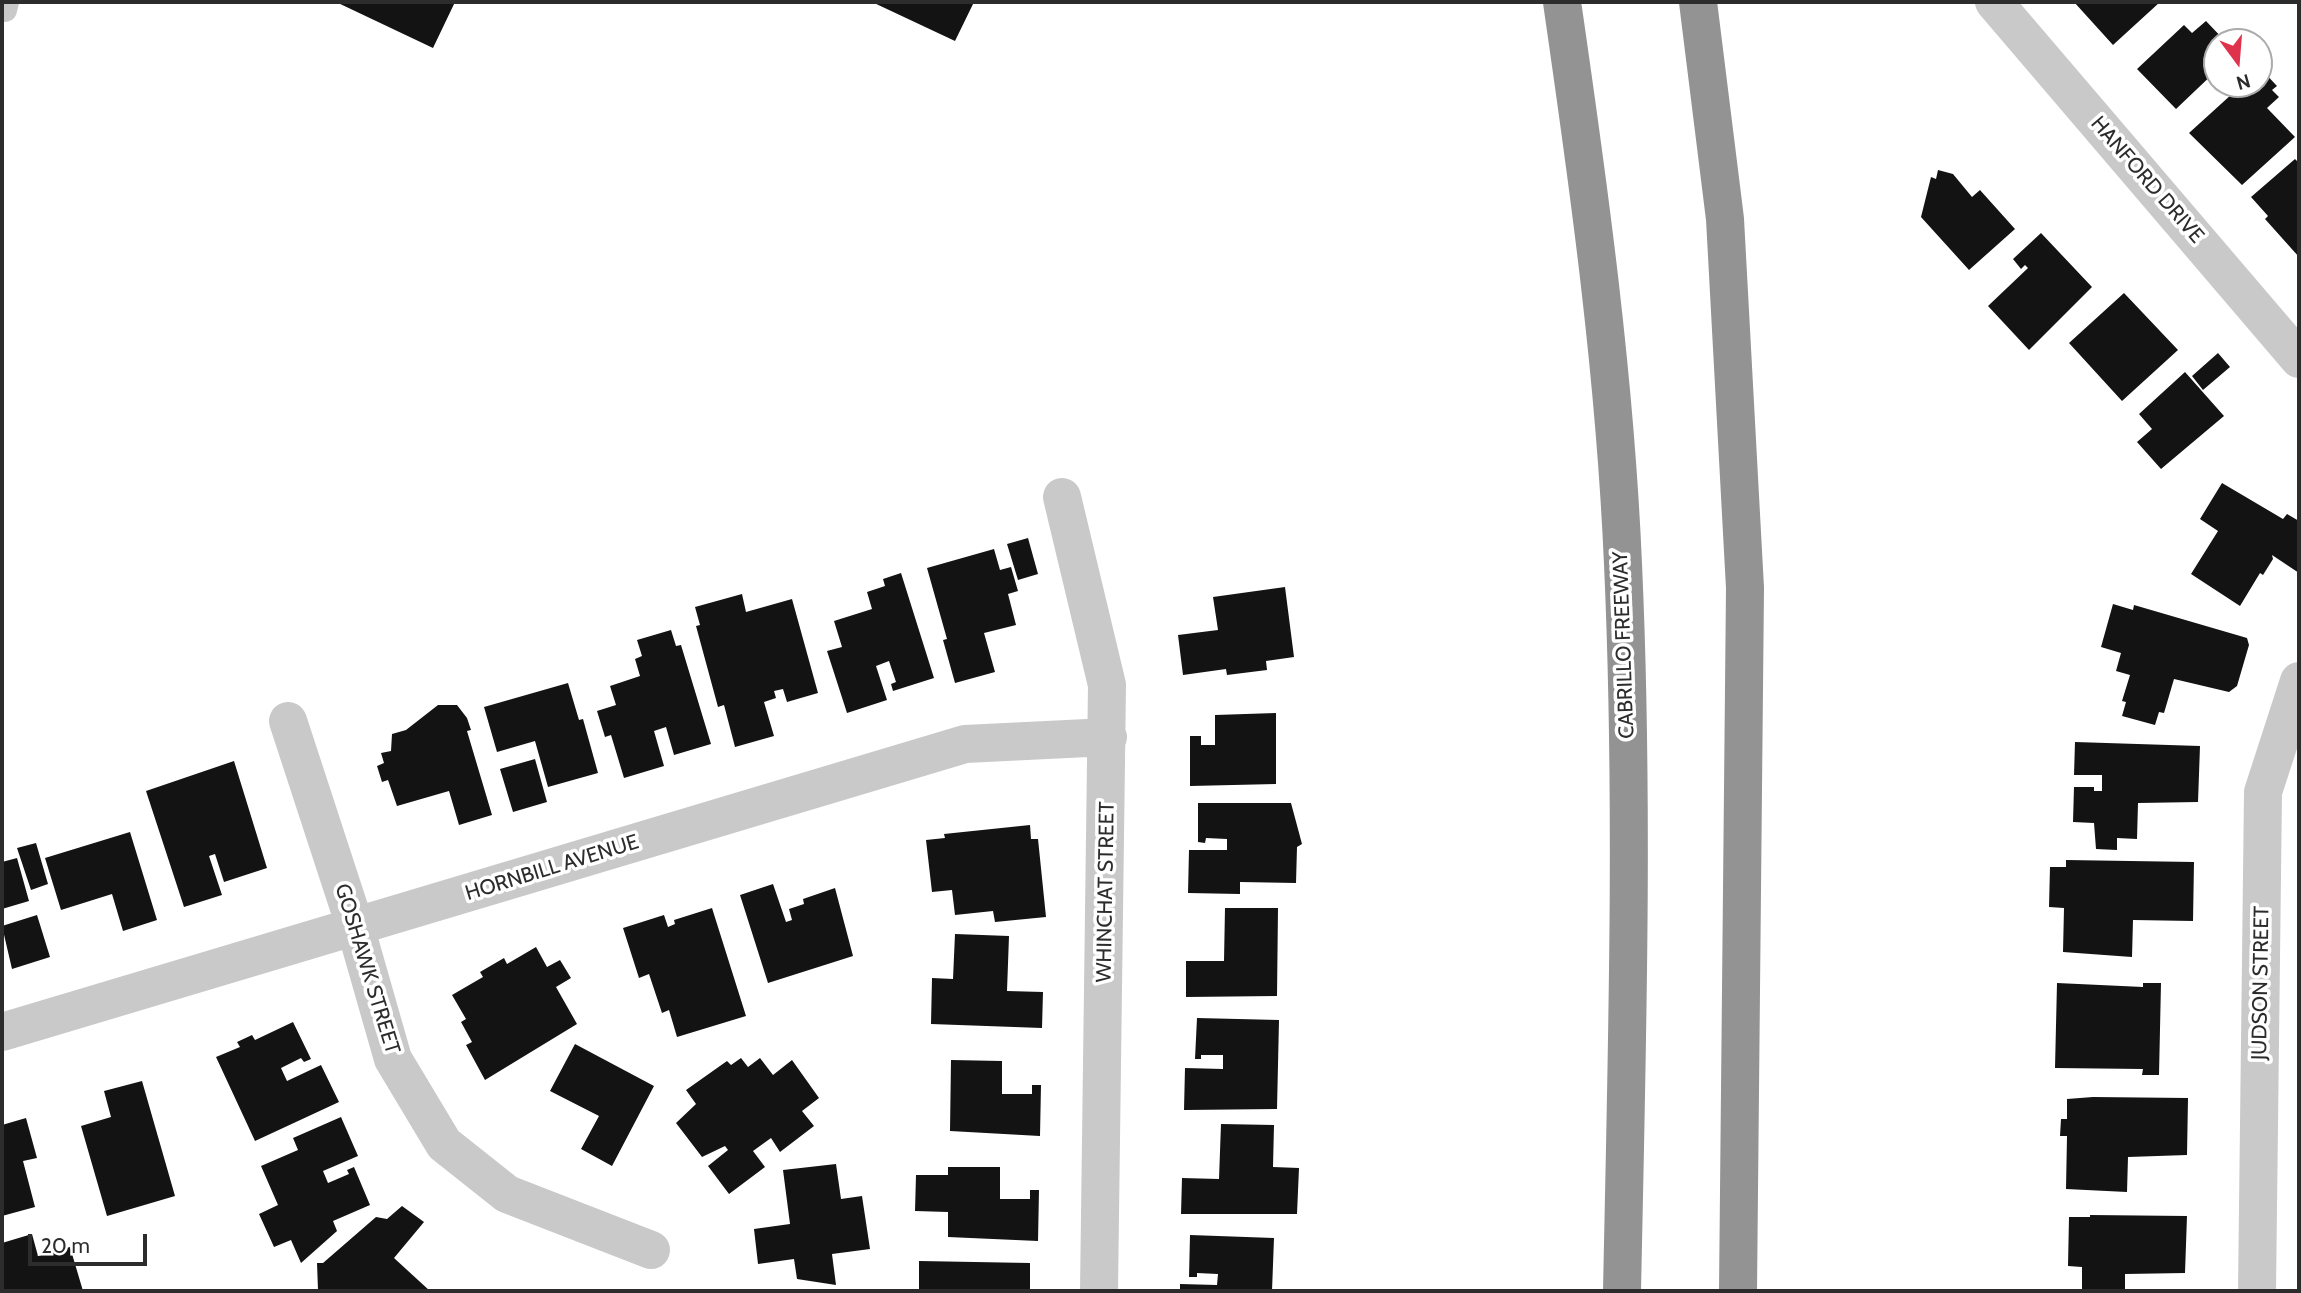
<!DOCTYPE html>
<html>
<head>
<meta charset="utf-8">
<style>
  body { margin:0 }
  #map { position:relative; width:2301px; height:1293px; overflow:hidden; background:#fff; font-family:Cabin,sans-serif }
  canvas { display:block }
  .frame { position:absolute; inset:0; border:4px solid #2c2c2c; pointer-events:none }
  .north { position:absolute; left:2203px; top:28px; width:70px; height:70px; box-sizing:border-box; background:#fff; border:2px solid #ababab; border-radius:50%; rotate:164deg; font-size:19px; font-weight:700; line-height:28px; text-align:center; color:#2c2c2c }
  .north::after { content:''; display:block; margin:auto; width:24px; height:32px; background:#df324c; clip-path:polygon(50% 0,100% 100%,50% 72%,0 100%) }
  .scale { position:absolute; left:28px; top:1234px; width:119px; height:32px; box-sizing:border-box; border:4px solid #2c2c2c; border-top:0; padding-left:9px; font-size:21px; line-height:24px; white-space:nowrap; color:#2c2c2c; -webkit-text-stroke:5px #fff; paint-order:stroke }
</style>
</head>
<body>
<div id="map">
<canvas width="2301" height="1293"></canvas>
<div class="frame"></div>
<div class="north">N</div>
<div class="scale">20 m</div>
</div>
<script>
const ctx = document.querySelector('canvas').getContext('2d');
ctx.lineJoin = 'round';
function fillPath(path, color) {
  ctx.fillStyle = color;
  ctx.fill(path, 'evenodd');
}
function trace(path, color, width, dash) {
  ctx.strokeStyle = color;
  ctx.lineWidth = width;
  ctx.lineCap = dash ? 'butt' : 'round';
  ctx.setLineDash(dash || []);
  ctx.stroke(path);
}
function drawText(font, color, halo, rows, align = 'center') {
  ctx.font = font + ' Cabin,sans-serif';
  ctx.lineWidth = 7;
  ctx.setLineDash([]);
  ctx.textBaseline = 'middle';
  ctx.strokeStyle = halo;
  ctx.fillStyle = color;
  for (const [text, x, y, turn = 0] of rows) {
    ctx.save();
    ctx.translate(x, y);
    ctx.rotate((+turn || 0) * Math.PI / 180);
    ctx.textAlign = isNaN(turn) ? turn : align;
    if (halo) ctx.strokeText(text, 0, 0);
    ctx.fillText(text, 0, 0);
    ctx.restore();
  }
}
fillPath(new Path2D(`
  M336 2H455L433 48Z
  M872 2H974L955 41Z
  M2074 2H2160L2113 45Z
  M2206 21 2226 42H2217V51L2212 56 2217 61V70L2176 109 2137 69 2184 25 2192 33Z
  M2261 69 2277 86 2272 90 2279 97 2267 108 2295 137 2242 185 2189 133 2243 84H2259Z
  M2295 159 2299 163V257L2265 219 2268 216 2251 197Z
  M1938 170 1953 174 1972 197 1980 190 2015 229 1969 270 1921 217 1931 177 1936 179Z
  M2041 233 2092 287 2029 350 1988 306 2028 268 2025 265 2021 269 2013 259Z
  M2124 293 2178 350 2122 401 2069 343Z
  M2218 353 2230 367 2203 390 2192 376Z
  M2185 372 2224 416 2161 469 2137 442 2152 429 2139 414Z
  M2222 483 2283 519 2287 514 2299 521V573L2272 555 2273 559 2263 575 2260 573 2240 606 2191 574 2218 531 2200 519Z
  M1028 538 1038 574 1018 580 1007 544Z
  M994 549 1000 570 1011 567 1018 591 1008 594 1016 625 984 633 995 672 955 683 943 640 947 639 927 568Z
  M901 573 934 678 893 691 891 684 896 682 889 661 876 666 887 700 847 713 827 651 842 647 834 621 872 609 867 592 885 586 883 579Z
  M1285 587 1294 657 1266 661 1267 670 1227 675 1226 669 1183 675 1178 635 1218 630 1213 597Z
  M742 594 746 612 792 599 818 693 787 702 783 689 774 691 776 698 764 702 774 736 735 747 724 705 718 707 696 626 700 625 695 607Z
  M2113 604 2133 610 2134 605 2247 638 2249 645 2237 686 2229 692 2174 679 2164 713 2159 712 2155 725 2122 716 2126 702 2122 701 2130 675 2116 671 2121 653 2101 647Z
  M671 630 676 646 681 645 711 744 674 755 666 727 654 731 664 766 624 778 611 735 605 737 597 711 616 705 610 686 640 676 635 659 642 656 637 640Z
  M568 683 579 720 583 719 598 773 548 787 535 741 497 752 484 707Z
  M438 705H457L467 718 471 730 467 731 492 815 459 825 449 791 397 806 388 780 382 782 377 766 384 763 381 753 391 751 392 734 406 730Z
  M1276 713V784L1190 786V736H1201V745H1215V715Z
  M2075 742 2200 746 2198 802 2138 803 2137 839 2117 838V850L2096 849 2094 823 2073 822 2074 787H2094V791H2102V775H2074Z
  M535 759 547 802 513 812 500 769Z
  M234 761 267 868 224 882 215 854 209 856 222 895 184 907 146 791Z
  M1198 803H1291L1302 844 1297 847 1296 883 1240 882V894L1188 893 1189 850H1227V839L1206 838 1205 843 1198 842Z
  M1030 825 1031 839H1038L1046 917 995 922 993 911 955 915 952 890 932 892 926 840 945 838 944 834Z
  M130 832 157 920 123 931 112 894 61 910 45 858Z
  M36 843 48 884 31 890 17 848Z
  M17 858 29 901 2 909V862Z
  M2066 860 2194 862 2193 921 2133 920 2132 957 2063 952 2064 908 2049 907 2050 867H2066Z
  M773 884 786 922 792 920 789 909 804 904 803 899 835 888 853 956 768 983 740 895Z
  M712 908 746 1016 677 1037 669 1010 662 1013 649 974 639 978 623 928 664 915 668 927 675 924 674 920Z
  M1225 908H1278L1277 996 1186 997V961H1224Z
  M37 915 50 957 12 969 2 926Z
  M955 934 1009 936 1007 991 1043 992 1042 1028 931 1024 932 978 953 979Z
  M536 947 547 967 560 960 571 978 556 987 577 1024 485 1080 466 1045 472 1042 461 1022 466 1019 452 995 483 977 480 972 504 958 507 964Z
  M2057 983 2143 987V983H2161L2159 1075H2142L2143 1069 2055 1068Z
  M1197 1018 1279 1020 1277 1109 1184 1110 1185 1068 1223 1069V1055H1201V1059H1195Z
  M293 1022 311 1059 304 1062 301 1058 281 1068 287 1081 321 1065 339 1102 255 1141 216 1057 240 1047 237 1042 252 1035 255 1040Z
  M575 1044 654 1086 612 1166 581 1149 599 1116 550 1091Z
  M741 1058 748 1067 760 1058 773 1075 792 1060 819 1098 802 1111 814 1126 780 1152 771 1138 753 1151 765 1167 729 1194 708 1166 728 1150 725 1146 702 1157 676 1123 696 1104 686 1090 727 1061 731 1065Z
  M951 1060 1002 1061V1094H1032V1085H1041L1040 1136 950 1131Z
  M142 1081 175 1196 107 1216 81 1126 111 1117 104 1091Z
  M2093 1097 2188 1098 2187 1155 2128 1157 2127 1192 2066 1189 2067 1136H2060L2061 1119H2067V1099Z
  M341 1117 358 1156 323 1171 328 1183 349 1174 347 1170 354 1167 370 1205 333 1221 337 1231 301 1263 291 1240 274 1247 259 1214 278 1205 261 1166 298 1150 293 1138Z
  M26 1118 37 1158 23 1161 35 1207 2 1216V1125Z
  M1221 1124 1274 1125 1273 1167 1299 1168 1297 1214H1181L1182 1178 1219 1179Z
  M836 1164 841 1199 862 1196 870 1249 832 1254 836 1285 797 1279 794 1259 758 1264 754 1229 790 1224 783 1170Z
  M948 1167H1000V1199H1030V1190H1039L1038 1241 948 1237V1212L915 1211 916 1175H948Z
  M402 1206 424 1222 394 1258 430 1291 318 1290 317 1263H323L376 1217 387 1219Z
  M2090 1215 2187 1216 2185 1273 2125 1274V1291H2082V1267L2068 1266 2069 1217H2090Z
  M32 1234 38 1256 70 1247 83 1291H2V1243Z
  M1190 1235 1274 1238 1272 1291H1180V1284L1217 1285 1218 1274 1197 1273V1277H1189Z
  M919 1261 1030 1263V1291H919Z`), '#131313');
trace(new Path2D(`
  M5 10 7 2`), '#c9c9c9', 24);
trace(new Path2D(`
  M1994 2 2299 359
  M1062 497 1107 685 1099 1291
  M288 721 355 926 393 1059 444 1144 507 1194 651 1250
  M2 1032 965 744 1108 737
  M2257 1291 2263 792 2299 681`), '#c9c9c9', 38);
trace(new Path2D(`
  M1562 2C1589 188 1615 376 1623 564 1634 806 1627 1049 1622 1291
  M1698 2 1725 219 1745 588 1738 1291`), '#939393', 38);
drawText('21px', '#2c2c2c', '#fff', [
  ["HANFORD DRIVE",2147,180,49],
  ["CABRILLO FREEWAY",1624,645,-92],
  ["HORNBILL AVENUE",552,868,-17],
  ["WHINCHAT STREET",1106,892,-89],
  ["GOSHAWK STREET",367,969,73],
  ["JUDSON STREET",2261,983,-89]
]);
</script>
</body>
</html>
